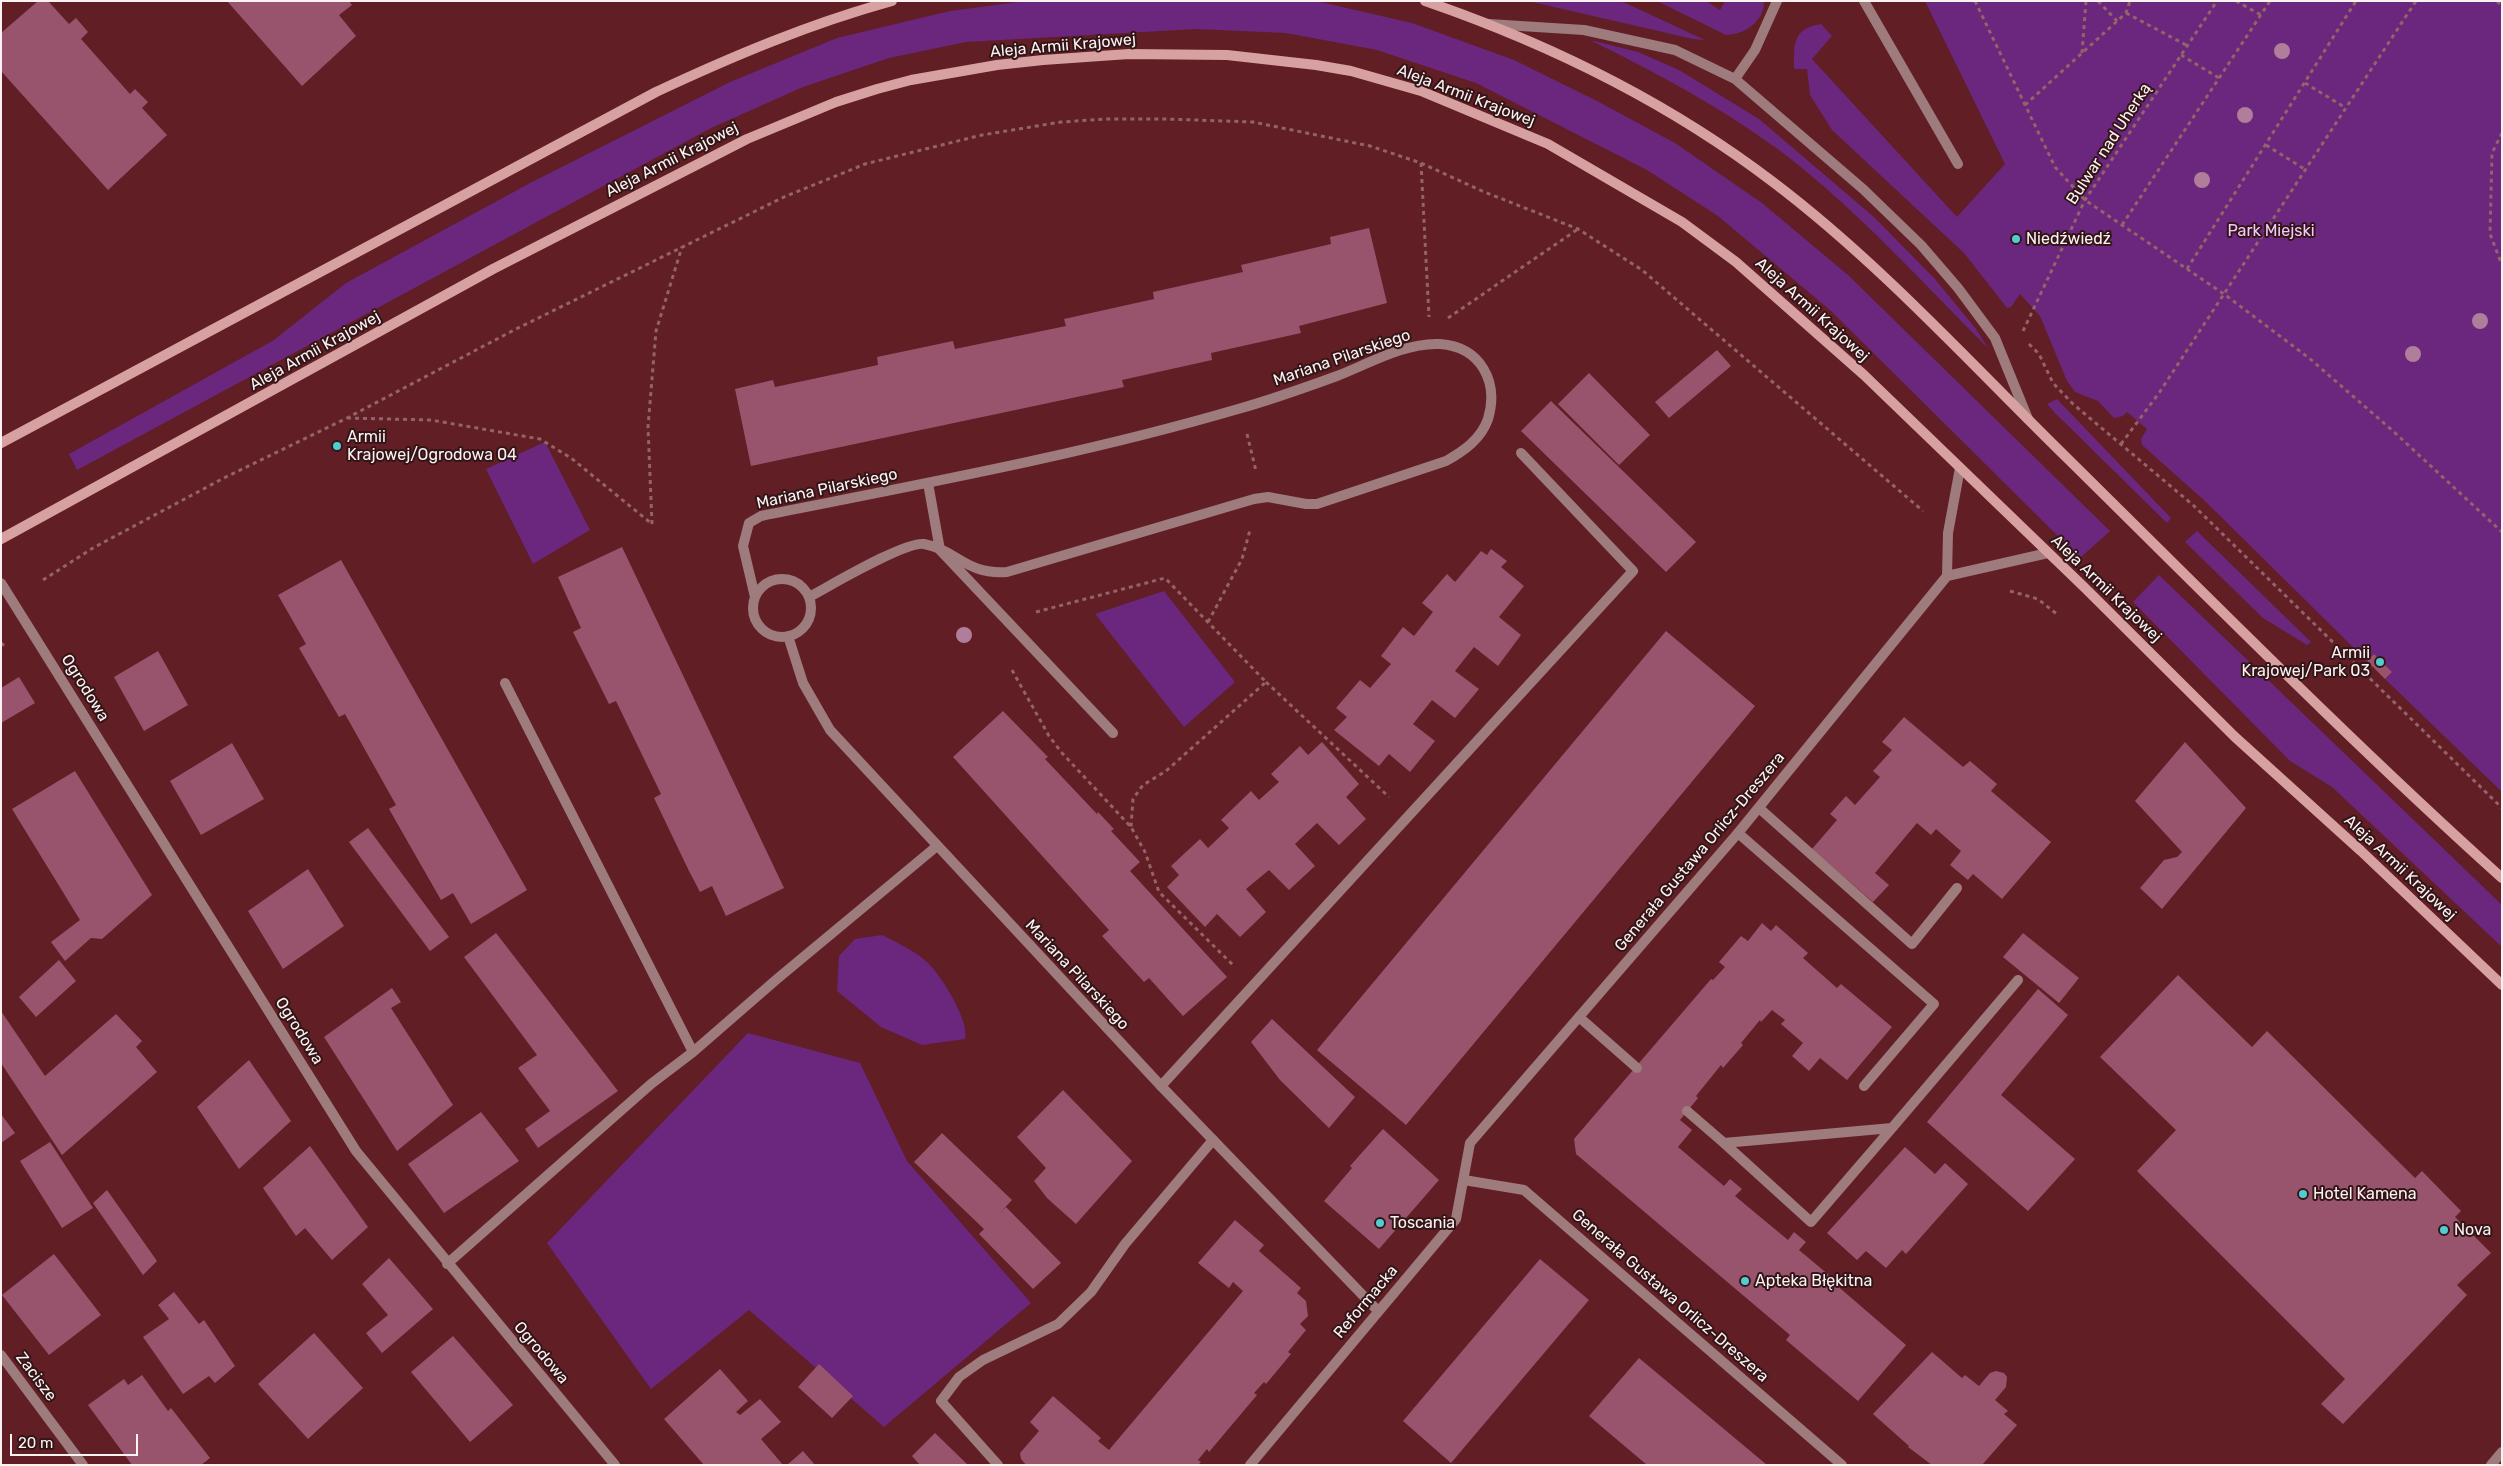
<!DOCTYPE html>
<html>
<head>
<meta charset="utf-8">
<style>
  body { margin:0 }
  #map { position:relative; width:2503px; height:1466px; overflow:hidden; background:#611e25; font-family:Rubik,sans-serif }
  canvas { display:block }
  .frame { position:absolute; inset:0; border:2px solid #fbf2f2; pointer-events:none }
  .scale { position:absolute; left:10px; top:1434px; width:128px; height:22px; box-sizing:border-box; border:2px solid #fbf2f2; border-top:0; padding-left:6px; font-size:15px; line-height:18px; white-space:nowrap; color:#fbf2f2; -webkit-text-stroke:4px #331517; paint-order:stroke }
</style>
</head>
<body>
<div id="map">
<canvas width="2503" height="1466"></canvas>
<div class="frame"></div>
<div class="scale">20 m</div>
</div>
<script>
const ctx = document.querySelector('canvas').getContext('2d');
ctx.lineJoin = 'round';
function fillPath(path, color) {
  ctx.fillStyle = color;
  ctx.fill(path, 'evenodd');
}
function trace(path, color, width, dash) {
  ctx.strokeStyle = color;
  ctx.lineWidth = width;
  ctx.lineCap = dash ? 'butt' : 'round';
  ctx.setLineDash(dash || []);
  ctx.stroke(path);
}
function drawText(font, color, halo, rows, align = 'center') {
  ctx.font = font + ' Rubik,sans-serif';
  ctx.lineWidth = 4;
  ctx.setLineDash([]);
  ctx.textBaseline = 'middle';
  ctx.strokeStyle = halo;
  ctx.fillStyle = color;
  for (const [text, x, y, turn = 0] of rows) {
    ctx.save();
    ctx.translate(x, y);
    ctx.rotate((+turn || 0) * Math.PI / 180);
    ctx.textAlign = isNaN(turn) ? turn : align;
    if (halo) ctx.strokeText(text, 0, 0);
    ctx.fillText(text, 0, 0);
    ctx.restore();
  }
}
fillPath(new Path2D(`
  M1026 1H1316L1412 23 1514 60 1597 101 1675 143 1762 203 1848 275 2110 531 2080 558 1831 311 1718 216 1647 170 1476 83 1377 50 1286 33 1196 29 966 42 889 58 803 87 711 128 77 470 69 454 274 340 346 283 532 182 730 82 837 38 950 11Z
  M1528 1H1621L1705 40 1693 39Z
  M1657 1H1706L1720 10 1725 1H1764C1765 21 1744 35 1726 35Z
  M1925 1H2502V792L2385 679 2392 672 2374 654 2367 661 2206 502 2142 445 2141 439 2147 429 2127 412 2123 416 2114 418 2098 401 2075 392 2067 381 2040 316 2020 294 2011 307 2007 308 1964 253 1832 130 1810 95 1807 69H1794C1794 46 1792 28 1821 24L1832 36 1812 59 1957 217 2005 164Z
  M1590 40 1638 52 1679 70 1759 119 1874 217 1935 279 1976 329 1988 348C1923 283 1859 212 1787 156 1726 110 1659 74 1590 40Z
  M2057 399 2171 518 2167 523 2055 413 2047 404Z
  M545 442 590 530 533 564 486 469Z
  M2197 531 2311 642 2307 645 2263 618 2185 542Z
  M2159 575 2502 905V947L2332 787 2290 761 2133 602Z
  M1164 591 1235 682 1184 727 1095 614Z
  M882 935C897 943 918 952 929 964 942 977 970 1022 965 1039L922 1045 881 1027 837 991 839 956 855 939Z
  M748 1033 860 1063 907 1161 1031 1303 884 1427 749 1310 651 1389 547 1243Z`), '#6a277d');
fillPath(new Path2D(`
  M38 1H48L69 24 76 18 88 32 81 39 130 94 135 89 148 102 142 108 167 135 108 190 1 71V33Z
  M227 1H349L352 5 339 15 356 36 302 86Z
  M1369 228 1387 303 1299 326 1301 333 1211 353 1212 360 1122 380 1124 387 751 466 735 389 773 380 775 387 878 365 877 357 953 341 955 349 1066 326 1064 319 1154 299 1153 292 1243 272 1241 265 1331 244 1330 237Z
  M1717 350 1731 366 1669 418 1655 402Z
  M1589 373 1650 435 1619 465 1558 404Z
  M1551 401 1696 542 1666 572 1521 431Z
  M622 547 784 888 726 916 712 886 700 892 689 871 654 798 661 794 616 701 609 704 573 632 581 628 558 577Z
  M1491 549 1507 561 1501 567 1524 586 1499 617 1521 635 1498 666 1474 647 1455 671 1479 689 1455 718 1432 700 1413 724 1435 741 1410 772 1389 754 1379 766 1334 730 1347 717 1336 708 1360 680 1370 688 1391 664 1381 656 1403 627 1414 636 1433 612 1422 603 1447 574 1455 582 1481 551 1487 555Z
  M341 560 527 890 471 924 453 893 441 900 389 809 396 805 345 714 339 717 299 648 306 644 278 595Z
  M1666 631 1755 706 1406 1125 1317 1050Z
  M158 651 188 705 144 731 114 677Z
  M2374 654 2392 672 2385 679 2367 661Z
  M19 677 35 703 1 723V688Z
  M1003 711 1048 757 1045 759 1097 814 1098 812 1114 829 1111 831 1140 862 1130 871 1227 977 1183 1016 1149 978 1144 982 1102 936 1109 930 953 757Z
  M1904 717 1963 767 1970 761 1997 784 1991 791 2051 842 2002 899 1973 874 1968 880 1950 865 1961 851 1936 829 1931 835 1917 823 1875 873 1889 885 1873 902 1812 849 1837 820 1830 814 1846 796 1855 805 1880 777 1873 771 1892 750 1882 742Z
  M1322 742 1359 784 1346 797 1366 819 1339 845 1317 823 1295 844 1315 866 1289 890 1269 870 1246 889 1266 912 1240 937 1217 914 1205 927 1167 887 1179 875 1171 866 1200 839 1208 848 1229 828 1221 820 1251 791 1259 800 1279 782 1271 774 1300 746 1308 755Z
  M2185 742 2246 808 2162 909 2140 888 2164 860 2177 857 2182 852 2135 801Z
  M232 743 264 799 201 835 170 781Z
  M75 771 152 895 102 939 91 938 65 961 51 942 80 920 12 809Z
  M368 828 449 937 430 951 349 842Z
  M308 869 344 926 283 969 248 911Z
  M1762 923 1771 931 1776 925 1808 953 1803 958 1837 988 1841 984 1892 1027 1847 1080 1820 1058 1809 1071 1792 1056 1803 1043 1781 1024 1785 1020 1772 1010 1761 1022 1760 1020 1741 1043 1743 1045 1723 1068 1721 1065 1696 1096 1698 1098 1680 1120 1692 1130 1678 1147 1724 1186 1730 1179 1742 1189 1735 1196 1788 1240 1794 1232 1806 1242 1799 1250 1836 1281 1834 1283 1906 1345 1858 1401 1786 1340 1790 1335 1576 1154 1574 1139 1711 979 1713 980 1725 967 1719 962 1741 936 1748 941Z
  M496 933 618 1091 538 1148 525 1129 550 1111 518 1068 537 1055 464 957Z
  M2023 933 2079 978 2059 1003 2003 957Z
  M59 960 76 981 36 1017 19 997Z
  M2178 975 2252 1047 2267 1031 2415 1178 2422 1171 2461 1211 2455 1217 2491 1253 2457 1285 2467 1295 2343 1424 2321 1404 2345 1379 2137 1171 2176 1130 2100 1057Z
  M392 988 401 1002 391 1008 453 1105 397 1151 324 1037Z
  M2038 989 2068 1015 2001 1095 2075 1159 2028 1211 1927 1122Z
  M1 1011 45 1076 116 1014 142 1041 136 1047 157 1072 62 1155 1 1063Z
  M1272 1019 1355 1097 1329 1128 1280 1080 1251 1042Z
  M249 1060 291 1121 239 1169 197 1107Z
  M1063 1090 1132 1161 1076 1224 1047 1198 1034 1181 1046 1168 1017 1137Z
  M481 1112 519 1161 444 1213 408 1164Z
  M1 1114 15 1133 1 1143Z
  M1383 1129 1439 1180 1379 1249 1324 1201 1352 1168 1350 1166Z
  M942 1133 1012 1200 998 1215 1006 1207 1061 1263 1033 1289 979 1234 984 1229 914 1162Z
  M50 1142 93 1208 62 1228 20 1161Z
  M310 1146 368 1227 332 1260 305 1228 296 1236 263 1188Z
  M1905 1147 1935 1174 1945 1163 1968 1184 1906 1254 1902 1250 1886 1268 1866 1251 1857 1260 1827 1233Z
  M107 1190 157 1261 143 1275 93 1203Z
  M1235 1220 1264 1245 1259 1251 1301 1288 1297 1293 1306 1301 1308 1316 1300 1324 1306 1330 1288 1352 1291 1354 1266 1384 1264 1382 1254 1393 1257 1395 1209 1452 1207 1449 1198 1460 1201 1462 1198 1465H1026L1021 1459 1020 1453 1039 1431 1030 1422 1053 1396 1101 1438 1098 1441 1109 1450 1243 1291 1233 1282 1229 1288 1198 1263Z
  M54 1254 101 1315 49 1355 2 1295Z
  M389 1258 433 1309 382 1353 366 1333 388 1315 362 1284Z
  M1540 1259 1589 1300 1451 1463 1403 1421Z
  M174 1292 199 1324 204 1320 235 1366 215 1383 209 1376 183 1394 143 1337 169 1319 158 1305Z
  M314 1333 363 1388 308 1439 258 1384Z
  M453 1336 513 1405 470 1442 411 1372Z
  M1932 1352 1962 1378 1965 1375 1979 1386 1990 1373 1996 1371 2004 1373 2007 1377 2006 1387 1995 1400 2008 1411 2004 1414 2017 1425 1982 1465H1932L1908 1447 1909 1446 1873 1414Z
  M1639 1358 1767 1465H1647L1589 1416Z
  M819 1364 853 1396 832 1418 798 1387Z
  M720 1369 748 1401 736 1412 740 1415 760 1399 781 1422 761 1439 783 1465H704L664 1419Z
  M142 1375 168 1411 171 1408 210 1458 201 1465H132L88 1405 124 1379 128 1385Z
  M935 1433 968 1465H920L912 1456Z
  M803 1451 815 1465H787Z`), '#99546d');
trace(new Path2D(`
  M1975 1 2055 167 2085 200 2224 294 2309 358 2393 431 2502 532
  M2098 1 2117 21
  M2236 1 2261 15
  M2497 1 2502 6
  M2126 13 2188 46
  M2082 53 2086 1
  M2181 55 2219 78
  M2305 83 2346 108
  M2025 105 2126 13 2130 1
  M2502 133 2492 153 2490 234 2502 265
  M2266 145 2306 170
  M1421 163 1429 317
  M2122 225 2270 1
  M2187 269 2356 1
  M1448 318 1578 229
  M2023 331 2085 200 2217 1
  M2029 344 2039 354 2053 383 2073 404 2193 505 2502 808
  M347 418 431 420 540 439 571 458 652 524
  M1247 434 1256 471
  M2121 444 2159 393 2416 1
  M652 524 648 427 656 331 682 247
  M43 580 93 548 222 479 347 418 516 329 784 197 865 164 982 135 1061 122 1107 119H1166L1253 122 1370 146 1421 163 1482 191 1578 229 1642 270 1923 511
  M2010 591 2038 599 2058 615
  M1036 612 1165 578 1266 682 1166 771 1143 785 1133 799 1131 827
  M1208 622 1242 559 1250 530
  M1 643 7 648
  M1012 670 1049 736 1062 753 1131 827 1145 852 1159 892 1233 965
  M1266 682 1389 797`), '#936368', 3, [4, 4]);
trace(new Path2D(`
  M1864 1 1958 164
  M1489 24 1584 30 1675 50 1735 79 1863 189 1921 245 1958 288 1995 338 2028 419
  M1735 79 1755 50 1777 1
  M941 551 1113 733
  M505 683 693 1052
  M1759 808 1912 944 1957 888
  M1738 833 1934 1004 1864 1086
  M1579 1017 1637 1068
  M1161 1086 1633 571 1521 453
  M1687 1111 1724 1143 1892 1128 2018 980
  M1724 1143 1811 1222 1892 1128
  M447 1264 651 1084 693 1052 777 979 937 846
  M998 1465 941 1401 959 1377 983 1360 1058 1324 1091 1292 1125 1244 1213 1140`), '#9e7b7c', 10);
trace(new Path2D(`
  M928 483 940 550
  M1947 576 1948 533 1960 468
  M1947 576 2048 553
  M753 608a29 29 0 1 1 58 0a29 29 0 1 1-58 0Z
  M755 597 743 546 749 523 761 516C921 484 1081 455 1238 409 1271 400 1304 388 1337 376 1368 364 1406 342 1440 344 1481 347 1499 382 1488 419 1481 439 1464 451 1446 461L1317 504H1306L1268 497 1254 499 1007 572C965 575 957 550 924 544 905 541 830 586 809 597
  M788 636 803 683 830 730 1161 1086 1378 1311
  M1464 1180 1524 1190 1842 1465
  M1 1355 83 1465
  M1250 1465 1456 1219 1470 1143 1738 833 1947 576`), '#9e7b7c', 10);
trace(new Path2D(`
  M1 583 356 1151 615 1465
  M2491 1465 2502 1452`), '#9e7b7c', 10);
trace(new Path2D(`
  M1425 1C1550 44 1668 102 1773 182 1880 263 1971 364 2066 457 2210 599 2352 743 2502 878
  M1 443 656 92C733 56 809 24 892 1
  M1 539 493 269 747 139 836 102 877 89 911 80 997 65 1043 60 1129 54 1227 55 1316 65 1351 71 1421 91 1548 144 1682 222 1736 262 1864 375 2084 587 2235 737 2361 851 2502 985`), '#d8a1a1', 10);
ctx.fillStyle = '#b07d9b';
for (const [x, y] of [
  [2282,51],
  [2245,115],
  [2202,180],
  [2480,321],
  [2413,354],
  [964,635]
]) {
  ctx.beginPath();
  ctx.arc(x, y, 8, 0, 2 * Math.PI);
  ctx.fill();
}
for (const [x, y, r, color] of [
  [2016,239,5,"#52ccd0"],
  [337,446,5,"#52ccd0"],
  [2380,662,5,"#52ccd0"],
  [2303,1194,5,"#52ccd0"],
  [1380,1223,5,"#52ccd0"],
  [2444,1230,5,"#52ccd0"],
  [1745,1281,5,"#52ccd0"]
]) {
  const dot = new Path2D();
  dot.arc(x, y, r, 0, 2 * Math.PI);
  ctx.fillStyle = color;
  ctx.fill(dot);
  trace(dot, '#331517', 2);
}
drawText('16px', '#fbf2f2', '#331517', [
  ["Aleja Armii Krajowej",1063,46,-5],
  ["Aleja Armii Krajowej",1466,96,21],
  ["Bulwar nad Uherką",2109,144,-57],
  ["Aleja Armii Krajowej",672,160,-27],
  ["Aleja Armii Krajowej",1812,310,42],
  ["Aleja Armii Krajowej",315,351,-29],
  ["Mariana Pilarskiego",1342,358,-19],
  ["Mariana Pilarskiego",827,489,-12],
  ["Aleja Armii Krajowej",2106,589,44],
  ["Ogrodowa",85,688,58],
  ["Generała Gustawa Orlicz-Dreszera",1700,852,-50],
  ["Aleja Armii Krajowej",2400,868,43],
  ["Mariana Pilarskiego",1077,975,47],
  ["Ogrodowa",299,1031,58],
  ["Generała Gustawa Orlicz-Dreszera",1670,1296,41],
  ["Reformacka",1366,1302,-50],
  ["Ogrodowa",541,1353,50],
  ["Zacisze",36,1377,53]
]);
drawText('16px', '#f0cafc', '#331517', [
  ["Park Miejski",2271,231]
]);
drawText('16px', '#fbf2f2', '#331517', [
  ["Niedźwiedź",2026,239],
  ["Armii",347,437],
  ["Krajowej/Ogrodowa 04",347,455],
  ["Armii",2370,653,"right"],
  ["Krajowej/Park 03",2370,671,"right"],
  ["Hotel Kamena",2313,1194],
  ["Toscania",1390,1223],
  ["Nova",2454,1230],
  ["Apteka Błękitna",1755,1281]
], 'left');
</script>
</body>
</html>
